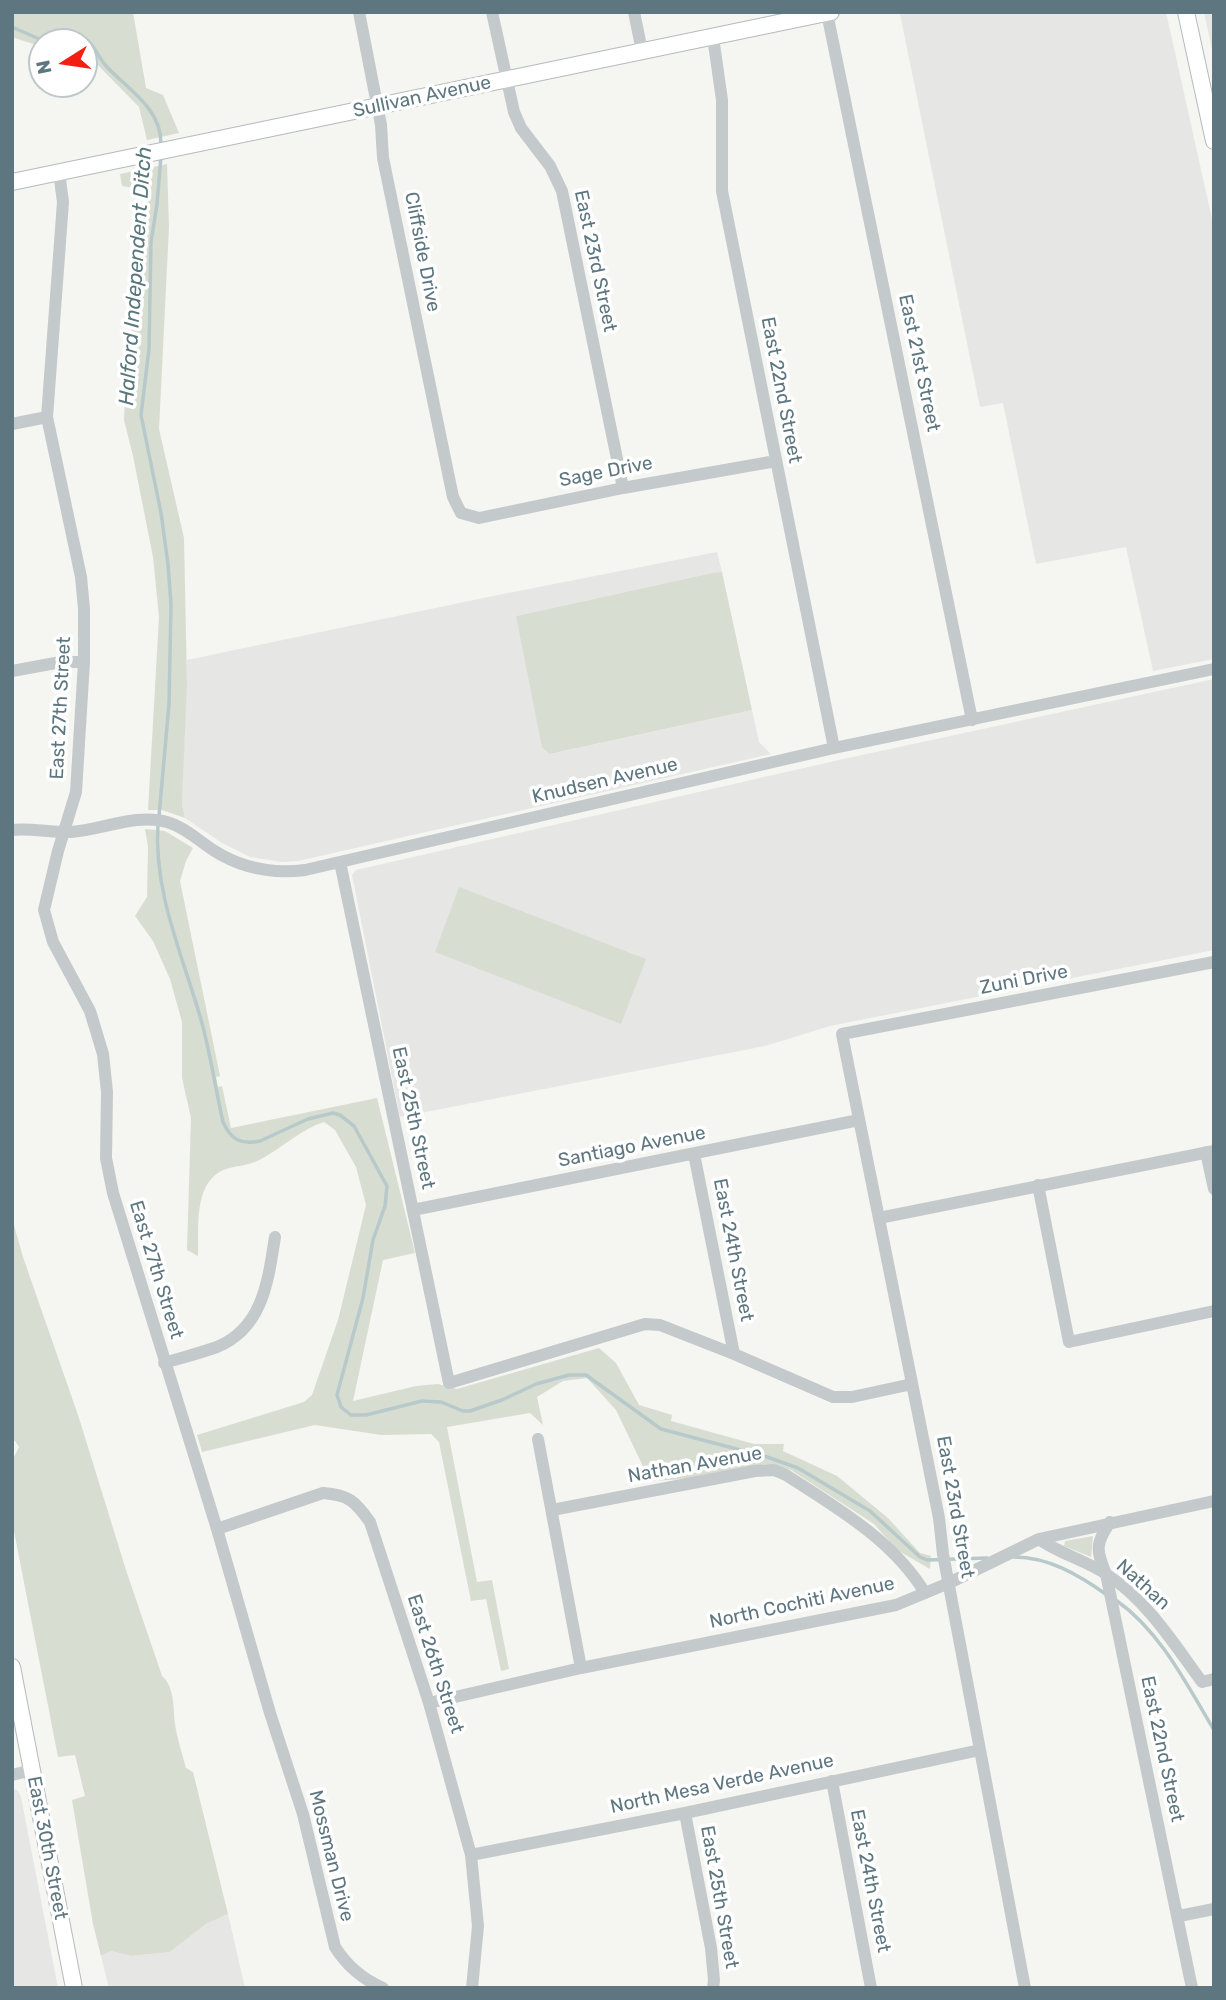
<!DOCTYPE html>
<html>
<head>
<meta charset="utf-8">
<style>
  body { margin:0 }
  #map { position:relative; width:1226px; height:2000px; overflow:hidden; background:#f5f5f1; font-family:Rubik,sans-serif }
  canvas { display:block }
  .frame { position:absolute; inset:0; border:14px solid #5d767f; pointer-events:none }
  .north { position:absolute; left:28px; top:28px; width:70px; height:70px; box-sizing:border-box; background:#fff; border:2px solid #bec8cc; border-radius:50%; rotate:258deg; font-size:19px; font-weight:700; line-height:28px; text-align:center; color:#5d767f }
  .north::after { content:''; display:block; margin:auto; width:24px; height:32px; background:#f31f12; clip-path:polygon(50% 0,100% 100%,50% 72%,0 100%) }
</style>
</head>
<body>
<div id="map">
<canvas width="1226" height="2000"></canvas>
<div class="frame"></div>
<div class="north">N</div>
</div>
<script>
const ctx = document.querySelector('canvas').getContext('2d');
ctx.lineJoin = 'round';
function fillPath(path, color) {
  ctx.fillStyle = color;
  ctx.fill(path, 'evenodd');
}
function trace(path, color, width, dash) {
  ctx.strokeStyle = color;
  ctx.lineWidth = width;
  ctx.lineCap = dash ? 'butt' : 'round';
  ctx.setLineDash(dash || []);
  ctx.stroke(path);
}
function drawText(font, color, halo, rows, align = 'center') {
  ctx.font = font + ' Rubik,sans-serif';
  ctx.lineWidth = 7;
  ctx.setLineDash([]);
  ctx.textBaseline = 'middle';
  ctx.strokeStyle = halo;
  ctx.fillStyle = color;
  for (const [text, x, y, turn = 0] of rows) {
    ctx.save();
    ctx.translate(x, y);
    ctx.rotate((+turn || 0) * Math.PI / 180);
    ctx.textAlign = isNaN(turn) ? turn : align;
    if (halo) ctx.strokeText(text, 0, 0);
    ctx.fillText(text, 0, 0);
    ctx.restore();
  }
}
fillPath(new Path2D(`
  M908 12H1166L1214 228V659L1153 671 1126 547 1036 564 1003 403 980 407 900 14Z
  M1204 12H1214V59Z
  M717 552 722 572 712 573 516 616 551 754 752 710 759 742 771 754 298 861 282 862 250 857 222 843 185 818 182 804 187 660 488 597Z
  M1214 679V950L830 1026 765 1046 400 1117 352 875 356 870 839 760Z
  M12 1788 18 1791 21 1797 58 1988H12Z
  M228 1914 245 1988H109L101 1956 111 1951 131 1956 170 1952 206 1924Z`), '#e6e6e4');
fillPath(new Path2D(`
  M12 12H133L146 88 163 95 179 133 147 140 139 107 84 51V42H42V47L12 37Z
  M167 164 169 227 159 429 184 538 187 683 182 804 185 818 162 810H148L159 617 153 557 133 456 124 420 127 356 134 317 135 285 132 278 134 248 130 238 143 230 147 190 122 186 120 174Z
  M722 572 752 710 550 754 542 747 516 616 712 573Z
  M145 829 165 831 193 848 186 861 180 881 220 1076 216 1077 218 1087 222 1086 231 1128 377 1098 415 1253 383 1260 353 1401 416 1386 438 1384 457 1389 599 1348 616 1363 639 1405 672 1415 671 1421 754 1444H784L783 1451 837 1476 888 1518 920 1553 931 1556 930 1569 897 1550 874 1524 791 1470 766 1464 686 1479 650 1481 616 1410 587 1378 563 1381 537 1397 543 1425 530 1413 447 1427 477 1582 492 1580 509 1669 501 1671 486 1599 471 1601 439 1442 431 1434 381 1435 315 1425 202 1452 197 1435 304 1402 312 1395 338 1320 366 1205 356 1167 335 1130 324 1122C302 1129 283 1147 263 1158 248 1167 234 1165 221 1171 193 1186 199 1230 198 1256L187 1250 191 1118 182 1078V1022L170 979 153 941 135 916 147 897 148 847Z
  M459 887 646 959 621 1024 435 952Z
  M12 1218 23 1257 79 1418 126 1570 162 1676C175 1687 173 1708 175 1724 177 1738 182 1753 186 1768L193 1772 228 1914 206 1924 170 1952 131 1956 111 1951 101 1956 93 1924 72 1800 85 1796 75 1755 58 1757 12 1521V1461L19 1447 15 1441 12 1442Z
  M1093 1536 1091 1557 1064 1546 1065 1541Z`), '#d8ddd1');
trace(new Path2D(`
  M12 27 46 42 75 37 88 41C96 48 99 59 107 67 129 90 162 109 161 145
  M159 816 169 704 171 604 168 564 161 513 141 415 149 349 151 242 157 204 161 156
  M158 823C153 895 185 960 203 1027 211 1058 216 1091 223 1122 231 1140 241 1145 260 1141L308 1119 333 1113 340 1115 354 1126 387 1186 385 1206 373 1240 363 1298 337 1395 341 1407 351 1415H366L422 1401 441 1402 463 1411H470L502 1400 536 1384 569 1375H586L661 1429 767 1457 798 1468 870 1511 920 1557 927 1560 987 1558
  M1012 1557C1047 1556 1079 1575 1107 1595
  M1117 1601C1160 1631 1187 1685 1214 1730`), '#b7c9ca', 3.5);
const major = new Path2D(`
  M1186 12 1214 141
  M12 182 831 12
  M12 1667 74 1988`);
trace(major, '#b5bbbd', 18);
trace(new Path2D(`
  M359 12 381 125 383 158 453 497 461 513 479 518 623 488 776 461
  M492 12 514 112 521 128 550 166 562 191 623 488
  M634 12 642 51
  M827 13 972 720
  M713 37 722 100V191L834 748
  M59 172 63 202 47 417 81 577 84 609V662L76 792 58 851 44 910 53 942 90 1011 103 1054 107 1092 106 1158 113 1193 217 1529 270 1713 303 1814 335 1947C347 1966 362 1979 383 1988
  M12 424 47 417
  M12 671 61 662H84
  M12 830C32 828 52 833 71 832 102 830 136 813 167 822 184 827 198 840 213 850 241 868 273 874 305 870L834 748 1214 669
  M340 862 449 1383 645 1324 660 1325 734 1354 833 1397H852L912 1384
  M1206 1152 1214 1189
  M694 1154 734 1354
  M1038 1185 1069 1342 1214 1311
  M413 1210 859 1120
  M879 1218 1214 1151
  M164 1363C181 1358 200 1353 217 1347 263 1328 268 1281 275 1237
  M538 1439 581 1668
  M552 1510 755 1471 774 1470 786 1475C837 1508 893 1540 925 1593
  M1110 1522C1095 1544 1096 1550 1106 1574L1192 1988
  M217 1529 323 1493C349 1495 355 1501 370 1522L429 1703 471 1855 478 1926 472 1988
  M1039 1539C1060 1554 1085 1560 1106 1574 1147 1600 1174 1644 1202 1682L1214 1679
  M429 1703 581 1668 896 1605 949 1583 1039 1539 1214 1501
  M12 1775 32 1770
  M832 1781 871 1988
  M685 1813 711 1948 714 1980 713 1988
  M471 1855 685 1813 980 1750
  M1179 1916 1214 1909
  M1025 1988 943 1554 939 1518 842 1034 1214 962`), '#c4c9cb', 12);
trace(major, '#fff', 16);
drawText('19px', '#5d767f', '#fff', [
  ["Sullivan Avenue",422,97,-12],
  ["Cliffside Drive",422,252,79],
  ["East 23rd Street",595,261,78],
  ["East 21st Street",919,363,78],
  ["East 22nd Street",781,390,79],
  ["Sage Drive",606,472,-11],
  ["East 27th Street",61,708,-87],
  ["Knudsen Avenue",605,781,-13],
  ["Zuni Drive",1024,980,-11],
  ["East 25th Street",413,1118,78],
  ["Santiago Avenue",632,1147,-11],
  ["East 24th Street",733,1250,79],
  ["East 27th Street",156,1270,73],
  ["Nathan Avenue",695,1465,-10],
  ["East 23rd Street",955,1507,80],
  ["Nathan",1143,1585,42],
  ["North Cochiti Avenue",802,1603,-12],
  ["East 26th Street",435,1664,72],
  ["East 22nd Street",1162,1749,78],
  ["North Mesa Verde Avenue",722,1784,-12],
  ["East 30th Street",47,1848,79],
  ["Mossman Drive",331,1856,76],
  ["East 24th Street",870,1881,79],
  ["East 25th Street",719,1897,80]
]);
drawText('italic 21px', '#58787b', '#fff', [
  ["Halford Independent Ditch",136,276,-86]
]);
</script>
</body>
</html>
